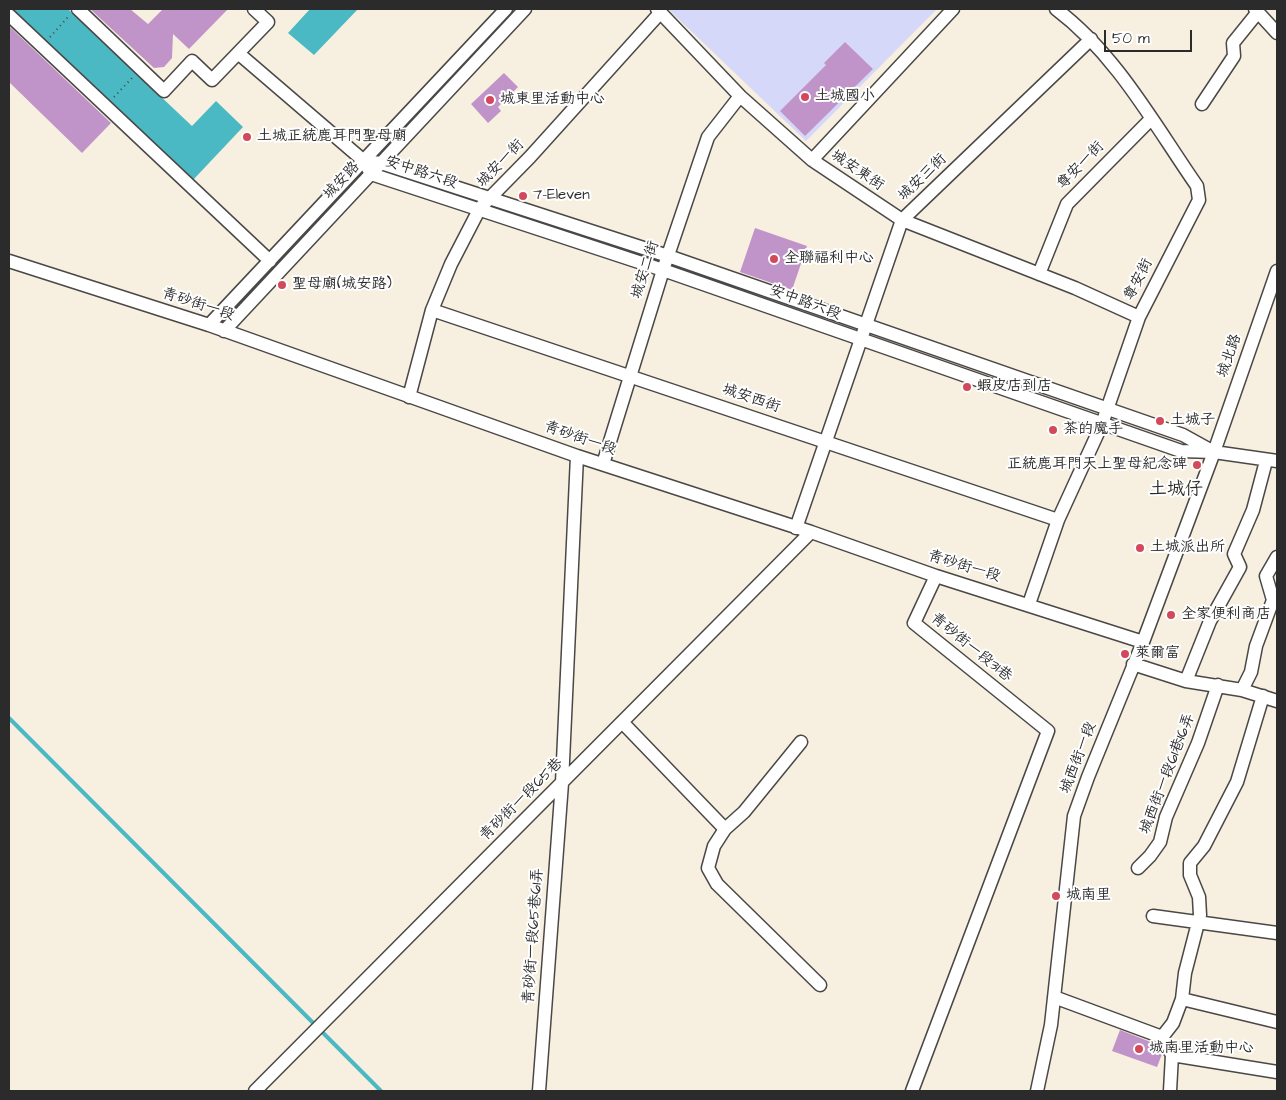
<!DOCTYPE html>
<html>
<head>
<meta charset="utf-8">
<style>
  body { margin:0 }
  #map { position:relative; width:1286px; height:1100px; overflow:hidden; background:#f7efdf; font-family:"Architects Daughter",sans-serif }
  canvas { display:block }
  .frame { position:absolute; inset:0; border:10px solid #2b2b2b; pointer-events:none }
  .scale { position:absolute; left:1104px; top:30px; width:88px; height:22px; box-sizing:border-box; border:2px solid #2b2b2b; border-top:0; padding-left:6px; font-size:15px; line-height:18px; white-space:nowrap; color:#2b2b2b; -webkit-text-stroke:4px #fff; paint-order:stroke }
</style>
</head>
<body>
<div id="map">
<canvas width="1286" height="1100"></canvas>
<div class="frame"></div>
<div class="scale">50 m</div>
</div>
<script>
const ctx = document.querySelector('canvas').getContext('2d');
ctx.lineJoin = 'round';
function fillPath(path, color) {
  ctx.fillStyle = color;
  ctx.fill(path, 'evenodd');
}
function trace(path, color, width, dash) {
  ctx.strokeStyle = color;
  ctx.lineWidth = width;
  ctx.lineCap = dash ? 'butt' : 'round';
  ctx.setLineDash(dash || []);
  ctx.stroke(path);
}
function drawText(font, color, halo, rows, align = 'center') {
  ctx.font = font + ' "Architects Daughter","LXGW WenKai TC",sans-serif';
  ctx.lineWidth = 4;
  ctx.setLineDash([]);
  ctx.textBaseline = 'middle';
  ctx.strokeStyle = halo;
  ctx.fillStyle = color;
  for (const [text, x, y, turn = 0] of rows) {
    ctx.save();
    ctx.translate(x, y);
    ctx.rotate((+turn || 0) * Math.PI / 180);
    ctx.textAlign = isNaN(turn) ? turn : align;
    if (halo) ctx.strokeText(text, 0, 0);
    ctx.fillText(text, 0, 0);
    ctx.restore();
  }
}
fillPath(new Path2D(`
  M668 9H937L806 141Z`), '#d5d8f9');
fillPath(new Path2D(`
  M12 9H68L192 126 216 101 243 127 193 180Z
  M310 9H358L314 55 288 33Z`), '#4bb9c4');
trace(new Path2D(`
  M9 718 381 1091`), '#4bb9c4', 4);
fillPath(new Path2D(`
  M90 9H130L148 24 163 9H228L189 49 173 34 172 58 164 67 154 68Z
  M9 26 111 123 82 153 9 82Z
  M845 42 873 69 805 136 780 111 826 65 824 63Z
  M504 73 518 87 498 107 501 111 488 123 471 104Z
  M755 228 807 246 792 290 740 272Z
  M1120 1030 1156 1044 1162 1054 1157 1067 1112 1051Z`), '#c194c9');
const minor = new Path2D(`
  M78 9 164 91 192 61 212 80 268 22 254 9
  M657 9 740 96 812 160 902 220 1075 288 1139 317
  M1255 9 1277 33
  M9 15 270 261
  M238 53 364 161 371 174 663 270 1181 451 1214 452 1277 461
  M1202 104 1234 56 1233 43 1258 12
  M812 160 953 9
  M364 161 381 163 668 256 1183 435 1212 451
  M9 261 209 325 577 456 811 532 936 576 1143 642
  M1039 274 1067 204 1151 119
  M432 310 1058 520
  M209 325 506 9
  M224 331 525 9
  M409 397 432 310 451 264 480 208 530 157 660 13
  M603 464 663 270 708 137 740 96
  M796 528 902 220 1091 39
  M1029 604 1058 520 1102 424 1139 317 1199 200 1197 186C1154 124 1116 54 1056 9
  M1133 664 1186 681 1242 690 1277 701
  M1186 681 1210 621 1240 567 1234 554 1253 510 1266 461
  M1242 690 1251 672 1256 646 1273 600 1266 576 1277 557
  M622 722 725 829
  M801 742 744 812 725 829 714 846 708 868 717 884 820 985
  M1138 868 1150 856 1160 842 1166 817 1198 743 1218 685
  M1153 916 1277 933
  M1054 997 1162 1037
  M1182 999 1277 1022
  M1162 1037 1173 1023 1182 999 1185 973 1200 915 1199 897 1190 875V863L1204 846 1237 782 1263 696
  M1162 1037 1172 1055 1277 1072
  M255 1091 811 532
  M539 1091 562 783 577 456
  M912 1091 1048 731 914 623 936 576
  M1037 1091 1051 1025 1074 816 1088 777 1143 642 1214 452 1277 271
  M1170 1091 1172 1055`);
trace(minor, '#4a4846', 15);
trace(new Path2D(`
  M50 37 69 16
  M114 97 133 77`), '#4a4846', 2, [1, 4]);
trace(minor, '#fff', 12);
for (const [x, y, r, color] of [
  [805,97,5,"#d1495b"],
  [490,100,5,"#d1495b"],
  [247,137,5,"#d1495b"],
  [523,196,5,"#d1495b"],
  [774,259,5,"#d1495b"],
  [282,285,5,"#d1495b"],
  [967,387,5,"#d1495b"],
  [1160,421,5,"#d1495b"],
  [1053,430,5,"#d1495b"],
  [1197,465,5,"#d1495b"],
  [1140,548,5,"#d1495b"],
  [1171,615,5,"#d1495b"],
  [1125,654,5,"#d1495b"],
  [1056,896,5,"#d1495b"],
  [1139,1049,5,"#d1495b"]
]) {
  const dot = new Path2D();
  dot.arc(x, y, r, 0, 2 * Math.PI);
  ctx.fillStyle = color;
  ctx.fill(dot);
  trace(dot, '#fff', 2);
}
drawText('15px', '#2b2b2b', '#fff', [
  ["土城國小",815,97],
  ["城東里活動中心",500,100],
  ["土城正統鹿耳門聖母廟",257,137],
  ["7-Eleven",533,196],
  ["全聯福利中心",784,259],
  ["聖母廟(城安路)",292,285],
  ["蝦皮店到店",977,387],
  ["土城子",1170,421],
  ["茶的魔手",1063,430],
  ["正統鹿耳門天上聖母紀念碑",1187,465,"right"],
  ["土城派出所",1150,548],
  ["全家便利商店",1181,615],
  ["萊爾富",1135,654],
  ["城南里",1066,896],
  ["城南里活動中心",1149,1049]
], 'left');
drawText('15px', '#2b2b2b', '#fff', [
  ["城安一街",501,164,-46],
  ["尊安一街",1081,166,-46],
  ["城安東街",857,171,34],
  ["安中路六段",421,173,18],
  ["城安三街",923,178,-44],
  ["城安路",342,181,-47],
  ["城安二街",646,270,-72],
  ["尊安街",1139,280,-63],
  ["安中路六段",805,303,20],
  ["青砂街一段",198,305,18],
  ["城北路",1230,356,-71],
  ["城安西街",751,399,19],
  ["青砂街一段",580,439,19],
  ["青砂街一段",964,567,17],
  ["青砂街一段31巷",971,648,39],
  ["城西街一段",1079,758,-69],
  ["城西街一段61巷16弄",1168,774,-69],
  ["青砂街一段65巷",522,800,-45],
  ["青砂街一段65巷61弄",534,936,-86]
]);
drawText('18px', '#2b2b2b', '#fff', [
  ["土城仔",1176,490]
]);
</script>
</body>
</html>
